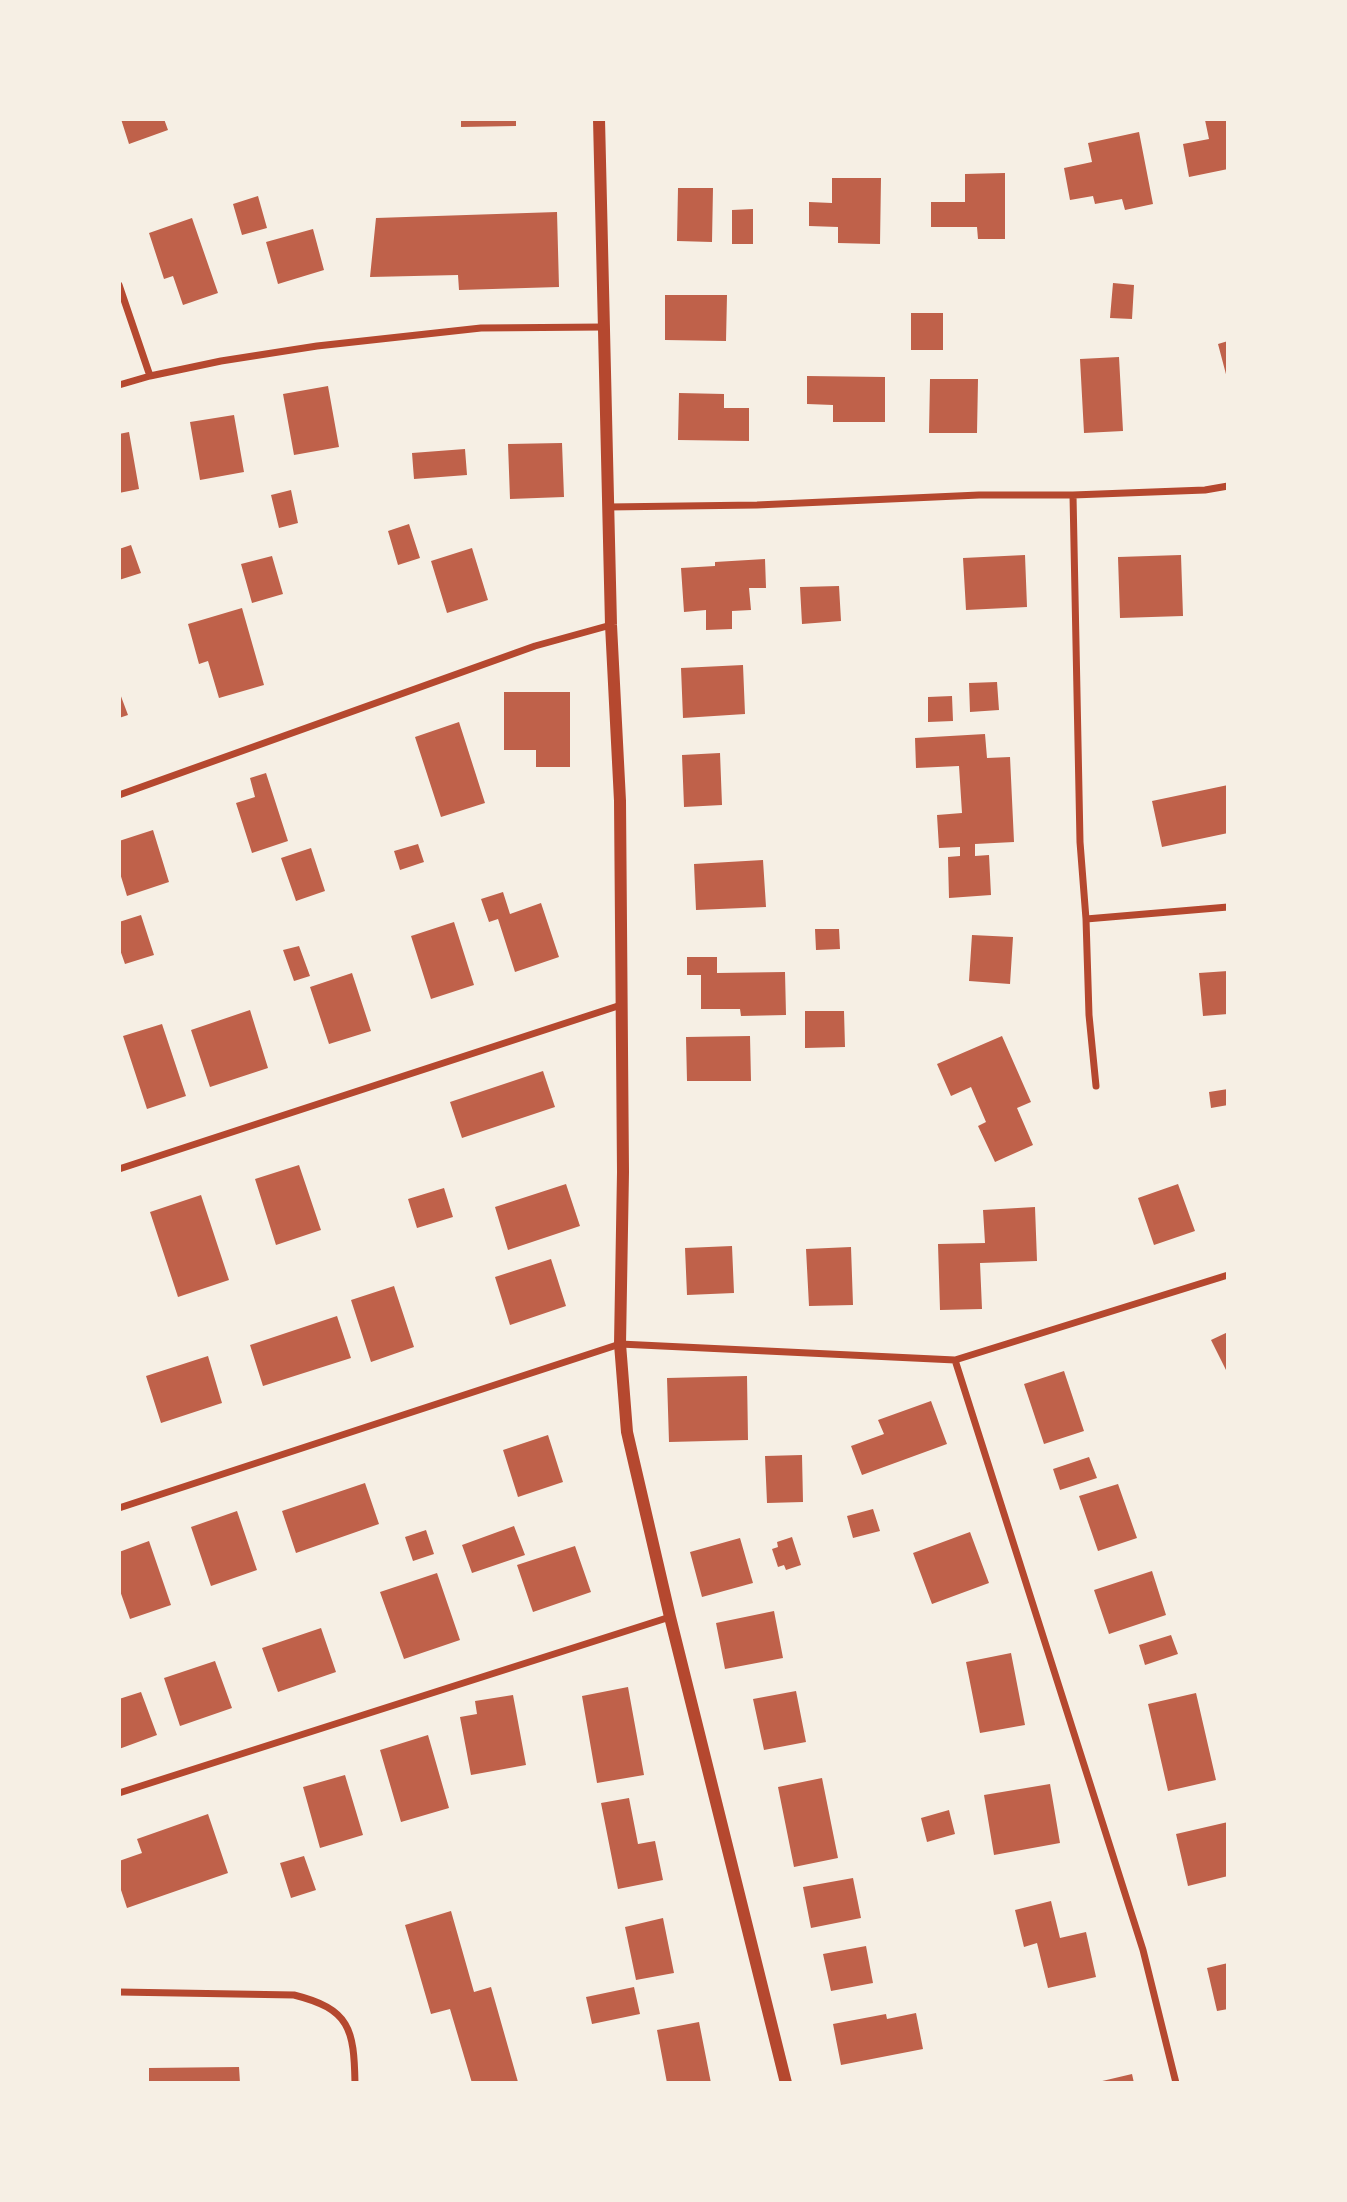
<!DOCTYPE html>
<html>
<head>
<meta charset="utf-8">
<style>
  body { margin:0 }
  #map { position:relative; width:1347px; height:2202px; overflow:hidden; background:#f6efe4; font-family:Mulish,sans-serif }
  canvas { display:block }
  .frame { position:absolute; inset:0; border:121px solid #f6efe4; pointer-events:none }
</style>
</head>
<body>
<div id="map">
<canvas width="1347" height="2202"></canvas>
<div class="frame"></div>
</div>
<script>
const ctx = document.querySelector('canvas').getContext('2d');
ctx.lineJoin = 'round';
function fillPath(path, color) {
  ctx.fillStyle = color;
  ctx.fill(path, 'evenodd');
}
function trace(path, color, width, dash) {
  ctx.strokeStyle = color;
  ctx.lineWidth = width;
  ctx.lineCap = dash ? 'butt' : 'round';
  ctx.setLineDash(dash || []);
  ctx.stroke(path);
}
fillPath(new Path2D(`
  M121 119H164L168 130 129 144Z
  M461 119H516V126L461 127Z
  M1212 119H1228V169L1189 177 1183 144 1209 139 1205 120Z
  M1139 132 1153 204 1125 210 1122 199 1095 204 1093 196 1070 200 1064 168 1092 162 1088 143Z
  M1005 173V239H978L977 227H931V202H965V174Z
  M832 178H881L880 244 838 243V227L809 226V202L832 203Z
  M678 188H713L712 242 677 241Z
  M258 196 267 228 242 235 233 204Z
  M753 209V244H732V210Z
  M557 212 559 287 459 290 458 275 370 277 376 218Z
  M192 218 218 293 183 305 173 276 164 279 149 233Z
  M313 229 324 270 278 284 266 242Z
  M1113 283 1134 285 1132 319 1110 318Z
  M665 295H727L726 341 665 340Z
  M911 313H943V350H911Z
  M1228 341V377L1227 378 1218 344Z
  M1119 357 1123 431 1084 433 1080 359Z
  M807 376 885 377V422H833V405L807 404Z
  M930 379H978L977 433H929Z
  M328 386 339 447 294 455 283 394Z
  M679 393 724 394V408H749V441L678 440Z
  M234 415 244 472 200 480 190 422Z
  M129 432 139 489 119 493V434Z
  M562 443 564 497 510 499 508 444Z
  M465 449 467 475 414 479 412 453Z
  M291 490 298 523 279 528 271 495Z
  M409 524 420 558 398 565 388 531Z
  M131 545 141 573 119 580V549Z
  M472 548 488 600 447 613 431 561Z
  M1025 555 1027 607 966 610 963 558Z
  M1181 555 1183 616 1120 618 1118 557Z
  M272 556 283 594 252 603 241 564Z
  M765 559 766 588H749L751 610 732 611V629L706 630V610L684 612 681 568 715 566V562Z
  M839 586 841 621 802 624 800 587Z
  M242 608 264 685 219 698 208 661 199 664 188 624Z
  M743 665 745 714 683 718 681 668Z
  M997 682 999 710 970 712 969 683Z
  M119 691 128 715 119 718Z
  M504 692H570V767H536V750H504Z
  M952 696 953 721 928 722V697Z
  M459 722 485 803 441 817 415 737Z
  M985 734 987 758 1010 757 1014 842 975 844V856L989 855 991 895 949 898 948 857 960 856V847L939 848 937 815 962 813 959 766 916 768 915 738Z
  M720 753 722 805 684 807 682 755Z
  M266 773 288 841 252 853 236 803 255 797 250 778Z
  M1228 785V833L1162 847 1152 801Z
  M153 830 169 882 127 896 119 870V841Z
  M418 844 424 862 400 870 394 851Z
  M311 848 325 891 296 901 281 858Z
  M763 860 766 907 696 910 694 864Z
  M503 892 510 914 541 903 559 957 515 972 498 919 489 922 481 899Z
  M141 915 154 955 125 964 119 947V922Z
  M454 922 474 985 431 999 411 936Z
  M815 929H839L840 949 816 950Z
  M972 935 1013 937 1010 984 969 981Z
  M299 946 310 976 294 981 283 950Z
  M687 957H717V973L785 972 786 1015 741 1016 740 1009H701V975H687Z
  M1228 971V1014L1203 1016 1199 973Z
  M352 973 371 1031 329 1044 310 987Z
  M250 1010 268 1068 210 1087 191 1030Z
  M805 1011H844L845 1047 805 1048Z
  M162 1024 186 1096 147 1109 123 1036Z
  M750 1036 751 1081H687L686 1037Z
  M1002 1036 1031 1102 1017 1108 1033 1145 995 1162 978 1126 986 1122 971 1087 951 1096 937 1064Z
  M543 1071 555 1107 462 1138 450 1102Z
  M1228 1089V1105L1211 1108 1209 1092Z
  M299 1165 321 1230 276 1245 255 1179Z
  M566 1184 580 1226 508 1250 495 1207Z
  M1178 1184 1195 1231 1154 1245 1138 1198Z
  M444 1188 453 1217 417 1228 408 1199Z
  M201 1195 229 1280 178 1297 150 1212Z
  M1035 1207 1037 1261 980 1263 982 1309 940 1310 938 1244 985 1243 983 1210Z
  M732 1246 734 1293 687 1295 685 1248Z
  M851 1247 853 1305 809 1306 806 1249Z
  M551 1259 566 1306 510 1325 495 1277Z
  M394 1286 414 1347 371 1362 351 1300Z
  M337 1316 351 1358 263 1386 250 1345Z
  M1228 1332V1374L1211 1340Z
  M208 1356 222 1403 161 1423 146 1376Z
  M1064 1371 1084 1431 1044 1444 1024 1384Z
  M747 1376 748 1440 669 1442 667 1378Z
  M931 1401 947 1444 862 1475 851 1446 884 1434 878 1420Z
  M548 1435 563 1482 518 1497 503 1450Z
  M802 1455 803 1502 767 1503 765 1456Z
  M1089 1457 1097 1478 1060 1490 1053 1469Z
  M365 1483 379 1524 296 1553 282 1511Z
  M1118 1484 1137 1538 1098 1551 1079 1496Z
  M873 1509 880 1531 853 1538 847 1516Z
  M237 1511 257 1570 211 1586 191 1527Z
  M514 1526 525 1555 472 1573 462 1545Z
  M426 1530 434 1554 413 1561 405 1537Z
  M970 1532 989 1583 932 1604 913 1553Z
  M792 1537 801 1565 786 1570 784 1565 778 1567 772 1549 778 1547 777 1542Z
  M740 1538 753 1583 702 1597 690 1552Z
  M149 1541 171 1605 130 1619 119 1588V1552Z
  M575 1546 591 1592 533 1612 517 1565Z
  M1152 1571 1166 1615 1109 1634 1094 1590Z
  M437 1573 460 1640 404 1659 380 1592Z
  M774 1611 783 1658 725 1669 716 1623Z
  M321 1628 336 1672 278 1692 262 1648Z
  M1171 1635 1178 1654 1145 1665 1139 1645Z
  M1011 1653 1025 1725 980 1733 966 1662Z
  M215 1661 232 1708 180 1726 164 1678Z
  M628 1687 644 1775 597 1783 582 1696Z
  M796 1691 806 1742 764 1750 753 1699Z
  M141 1692 157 1735 119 1749V1699Z
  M1196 1693 1216 1780 1168 1791 1148 1704Z
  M513 1695 526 1765 471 1775 460 1717 477 1714 475 1701Z
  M428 1735 449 1808 401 1822 380 1750Z
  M345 1775 363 1835 320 1848 303 1787Z
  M822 1778 838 1858 794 1867 778 1787Z
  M1050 1784 1060 1843 994 1855 984 1795Z
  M629 1798 638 1844 655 1841 663 1880 618 1889 601 1803Z
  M949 1810 955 1834 927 1842 921 1818Z
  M208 1814 228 1873 127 1908 119 1884V1861L142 1853 137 1839Z
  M1228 1822V1876L1188 1886 1176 1834Z
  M304 1856 316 1890 291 1898 280 1863Z
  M853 1878 861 1918 811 1928 803 1887Z
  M1051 1901 1060 1938 1086 1932 1096 1977 1048 1988 1037 1943 1024 1947 1015 1910Z
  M451 1911 474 1992 491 1987 518 2082 472 2083 450 2009 431 2014 405 1925Z
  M663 1918 674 1973 636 1980 625 1927Z
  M866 1946 873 1983 831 1991 823 1954Z
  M1228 1963V2009L1217 2011 1207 1968Z
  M634 1987 640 2014 592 2024 586 1997Z
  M916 2013 923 2049 841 2065 833 2024 886 2014 887 2019Z
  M699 2022 711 2083H667L657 2030Z
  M239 2067 240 2083H149V2068Z
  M1132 2074 1134 2083H1098V2082Z`), '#bf614a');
trace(new Path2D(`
  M119 285 150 376
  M119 385 150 376 221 361 317 346 481 328 603 327
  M1073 495 1080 842 1086 919 1089 1015 1096 1086
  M608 507 757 505 979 495H1073L1205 490 1228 486
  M119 795 535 646 611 625
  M1086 919 1228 907
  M119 1169 621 1005
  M955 1360 1143 1950 1176 2083
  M119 1508 620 1344 955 1360 1228 1275
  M119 1793 670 1617
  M119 1992 294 1995C350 2009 354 2029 355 2083`), '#b5482f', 7);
trace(new Path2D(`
  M599 119 611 625 620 801 623 1172 620 1344 627 1432 670 1617 786 2083`), '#b5482f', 12);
</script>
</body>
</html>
